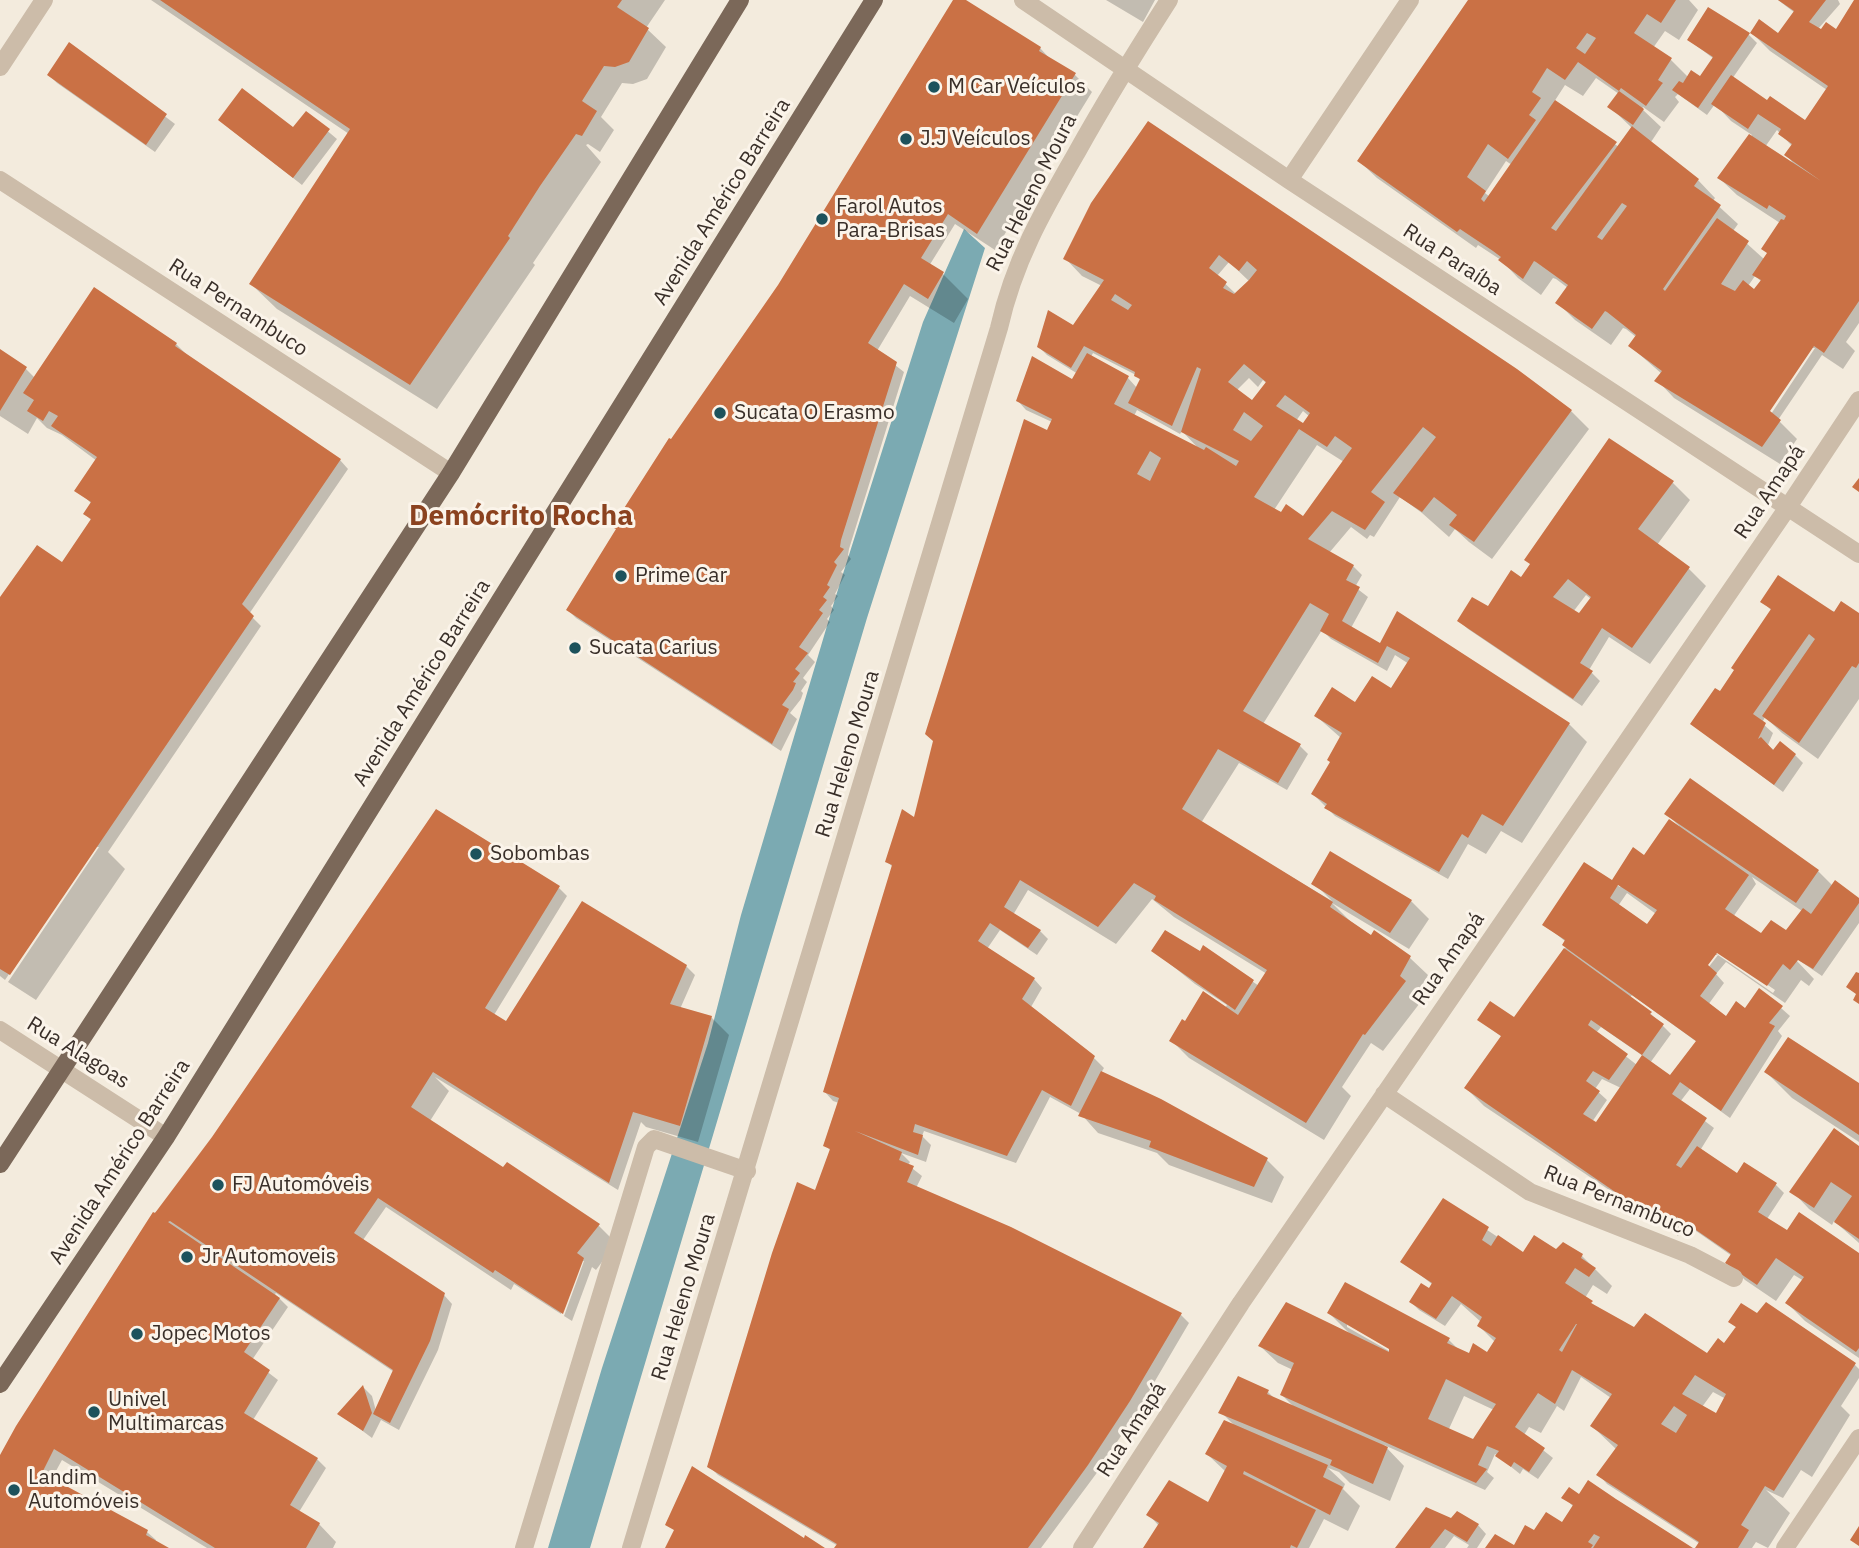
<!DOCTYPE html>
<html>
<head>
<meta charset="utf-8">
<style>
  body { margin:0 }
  canvas { display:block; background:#f3ebdd }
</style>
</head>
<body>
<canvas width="1859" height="1548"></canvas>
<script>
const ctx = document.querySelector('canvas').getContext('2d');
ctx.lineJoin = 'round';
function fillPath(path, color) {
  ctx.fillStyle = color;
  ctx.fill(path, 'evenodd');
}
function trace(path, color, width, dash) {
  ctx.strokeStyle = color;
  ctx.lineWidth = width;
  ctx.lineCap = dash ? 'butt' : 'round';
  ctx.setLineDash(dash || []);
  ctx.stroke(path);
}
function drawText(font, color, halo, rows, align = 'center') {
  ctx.font = font + ' "IBM Plex Sans",sans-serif';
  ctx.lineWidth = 6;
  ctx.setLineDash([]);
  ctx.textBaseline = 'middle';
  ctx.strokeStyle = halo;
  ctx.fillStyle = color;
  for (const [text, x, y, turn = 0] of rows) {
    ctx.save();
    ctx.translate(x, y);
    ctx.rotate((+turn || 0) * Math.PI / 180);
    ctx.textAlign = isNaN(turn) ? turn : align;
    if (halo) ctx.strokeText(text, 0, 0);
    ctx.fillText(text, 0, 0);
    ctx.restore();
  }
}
fillPath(new Path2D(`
  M964 229 985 248 867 618 590 1548H548L602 1368 708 1043 741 915 835 599 923 322Z`), '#7baab2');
fillPath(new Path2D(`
  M151 0H665L646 28 666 47 647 79 633 84 622 83 601 117 614 130 600 152 588 144 586 145 601 162 533 263 535 265 437 409 277 309 251 284 349 134Z
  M955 0H963L1040 48 1053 62 1075 75 1092 92 995 250 955 224 929 266 942 273 968 299 954 323 910 296 877 351 904 372 849 549 848 555 851 559 841 572 845 575 835 594 838 596 831 606 834 610 827 619 830 622 808 655 815 662 803 678 807 682 801 691 803 693 801 699 790 713 797 719 781 751 576 618 568 610 672 441 780 286Z
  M1106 0H1155L1143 22Z
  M1470 0H1689L1698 10 1679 40 1665 31 1653 48 1671 60 1689 78H1701L1714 59 1689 40 1709 9 1749 35 1757 43 1732 79 1768 103 1812 127 1827 90 1770 51 1752 33 1779 36 1795 13 1778 0H1838L1840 4 1818 29 1837 32 1856 0H1859V323L1846 342 1855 351 1843 369 1822 355 1778 420 1797 439 1780 464 1674 398 1657 380 1662 374 1630 346 1636 337 1626 329 1623 328 1611 345 1575 320 1558 303 1568 288 1556 279 1553 278 1541 295 1518 278 1501 260 1478 245 1476 248 1377 178 1359 161ZM1596 78 1619 94 1610 107 1632 128 1619 147 1554 102 1565 85 1583 96ZM1678 94 1707 115 1715 104 1731 121 1752 135 1719 178 1737 195 1780 223 1765 260 1733 231 1738 224 1713 201 1715 198 1698 180 1651 142 1661 127 1642 109 1643 107 1664 122 1679 102 1675 97ZM1777 130 1792 146 1787 155 1794 165 1765 147ZM1506 161 1512 165 1490 197 1485 193ZM1755 276 1762 282 1754 291 1748 286ZM1811 348H1815L1767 420 1764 418Z
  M70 44 175 124 155 152 57 83 49 75Z
  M306 113 337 139 302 185 229 128 293 129Z
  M1149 123 1571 411 1589 429 1492 559 1469 542 1455 529 1449 537 1422 513 1400 497 1374 537 1370 535 1367 539 1351 527 1329 553 1353 566 1362 575 1355 587 1368 597 1351 628 1381 645 1398 613 1569 724 1587 742 1522 843 1501 831 1486 854 1468 844 1448 879 1335 816 1313 794 1332 763 1341 738 1316 716 1356 704 1392 690 1409 664 1395 655 1387 671 1331 639 1322 630 1263 724 1300 746 1308 754 1287 790 1239 763 1201 823 1332 901 1314 883 1411 901 1429 919 1409 949 1332 903 1350 921 1372 937 1374 933 1410 958 1428 975 1418 994 1423 999 1383 1051 1371 1043 1342 1087 1351 1096 1324 1140 1189 1058 1171 1040 1185 1023 1225 1008 1227 1005 1195 984 1154 951 1201 954 1204 948 1259 986 1267 974 1174 917 1152 899 1116 944 1028 890 1013 915 1040 931 1048 939 1037 955 1000 930 987 949 1034 979 1042 988 1031 1007 1067 1034 1095 1059 1104 1068 1101 1073 1267 1160 1284 1177 1272 1203 1169 1165 1157 1153 1098 1133 1081 1114 1050 1097 1016 1163 924 1131 922 1136 931 1145 926 1162 901 1153 910 1162 908 1165 922 1176 916 1188 1181 1315 1189 1323 1138 1410 1096 1474 1041 1548H836L838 1546 718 1475 709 1466 831 1151 825 1145 839 1103 833 1101 825 1092 893 867 887 862 915 819 1052 422 1026 410 1018 401 1073 382 1078 374 1047 355 1039 347 1073 327 1102 286 1082 276 1065 258ZM1229 262 1250 282 1236 294 1217 276ZM1093 353 1136 375 1141 381 1137 388 1128 378 1091 357ZM1249 378 1258 387 1263 380 1267 384 1252 402 1236 391ZM1137 410 1180 434 1182 431 1199 449 1134 416ZM1303 411 1310 417 1304 425 1296 421ZM1317 445 1344 462 1304 518 1274 510Z
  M94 290 176 344 192 360 340 460 348 469 249 614 261 626 108 852 125 869 36 1000 8 982 99 847H95L5 980 0 976V600L62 565 92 521 85 514 92 504 77 490 97 461 62 435 47 428 37 418 28 434 0 416V352L26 369 35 378Z
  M1672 482 1690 500 1657 545 1688 568 1706 586 1650 664 1609 637 1589 670 1600 681 1582 706 1468 629 1459 621 1489 608 1521 579ZM1586 595 1591 599 1579 616 1573 612Z
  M1762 601 1859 615V699L1818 759 1782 733 1765 717 1762 723 1773 733 1768 745 1775 751 1795 755 1803 763 1783 792 1693 724 1720 693 1772 611Z
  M1667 814 1818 871 1833 886 1859 900V923L1822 976 1797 959 1796 960 1814 979 1809 986 1801 980 1785 1003 1726 962 1716 974 1724 983 1708 1005 1726 1019 1745 1011 1781 1008 1790 1016 1778 1031 1782 1036 1730 1118 1690 1089 1680 1102 1714 1128 1701 1149 1738 1176 1776 1185 1784 1193 1767 1219 1787 1232 1859 1255V1358L1805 1321 1787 1303 1804 1281 1794 1275 1776 1301 1745 1280 1727 1262 1732 1256 1686 1224 1678 1236 1484 1106 1466 1088 1502 1037 1479 1020H1514L1566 947V942L1544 924 1584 864 1620 887 1645 857 1679 826ZM1752 877 1802 911 1786 933 1771 944 1733 917 1756 884ZM1627 893 1656 914 1647 926 1618 906ZM1671 919 1775 990 1773 993 1718 955 1704 973 1701 971 1714 955H1718L1669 921ZM1632 995 1697 1042 1671 1077 1650 1063 1671 1034 1651 1014 1630 998ZM1601 1027 1643 1056 1637 1065 1596 1033ZM1602 1079 1621 1088 1596 1125 1592 1122 1607 1100 1595 1089Z
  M559 888 567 896 494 1015 507 1023 686 966 695 975 680 1009 711 1017 729 1035 698 1142 646 1127 641 1122 618 1190 435 1077 449 1091 430 1121 503 1169 599 1226 616 1243 596 1270 592 1267 572 1321 564 1316 584 1261H581L561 1314 514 1284 511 1290 386 1207 363 1240 444 1295 452 1304 438 1350 399 1430 381 1420 372 1438 340 1414 364 1388 372 1396 376 1411 394 1372 276 1293 275 1294 288 1307 252 1360 278 1380 253 1420 317 1459 326 1468 299 1512 319 1524 336 1542 333 1548H207L62 1460 51 1480 147 1532 156 1540 155 1542 165 1548H0V1458L153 1214Z
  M1766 1072 1859 1085V1142L1792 1098Z
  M1859 1148V1243L1834 1221 1832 1225 1809 1209 1792 1191Z
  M1444 1201 1523 1254 1555 1251 1582 1256 1612 1286 1607 1294 1593 1285 1585 1298 1599 1309 1635 1329 1708 1356 1724 1345 1737 1328 1730 1322 1854 1364 1859 1369V1378L1841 1406 1850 1415 1812 1477 1801 1470 1783 1498 1766 1490 1790 1513 1768 1548 1756 1542 1752 1548H1697L1700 1544 1607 1484 1599 1475 1617 1450 1592 1426 1611 1398 1581 1377 1564 1411 1557 1406 1541 1433 1529 1427 1524 1435 1553 1458 1538 1479 1523 1469 1520 1474 1495 1454 1487 1472 1494 1478 1485 1490 1384 1445 1404 1466 1390 1501 1350 1483 1339 1472 1328 1468 1345 1484 1343 1489 1360 1506 1348 1531 1324 1519 1309 1548H1145L1159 1526 1149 1515 1209 1504 1226 1472 1207 1454 1235 1426 1221 1412 1268 1392 1275 1399 1294 1407 1282 1395 1293 1370 1278 1363 1260 1346 1350 1334 1329 1313 1449 1340 1460 1351 1470 1356 1487 1354 1495 1342 1479 1326 1481 1322 1461 1304 1445 1326 1419 1310 1411 1302 1429 1291 1433 1285 1403 1261ZM1347 1323 1398 1352 1396 1355 1347 1327ZM1713 1392 1726 1399 1724 1421 1702 1407ZM1464 1396 1494 1410 1474 1442 1448 1431Z
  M1564 1498 1690 1548H1487L1514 1547 1534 1533 1563 1524 1574 1507Z
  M1452 1520 1478 1525 1486 1534 1477 1548H1467L1469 1545 1454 1536 1445 1548H1398Z`), '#0003');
fillPath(new Path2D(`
  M160 0H622L617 7 649 28 629 62 615 67 604 66 582 101 597 111 582 136 576 134 540 186 508 236 510 238 410 385 249 284 350 129Z
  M953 0H966L1041 47 1039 51 1076 73 977 234 948 214 921 258 944 272 928 299 904 284 868 343 897 362 841 540 840 547 844 549 834 562 837 565 827 585 830 587 823 597 827 600 819 610 823 613 799 647 808 653 795 669 800 673 793 682 796 683 793 690 782 705 789 709 772 744 566 610 616 529 612 527 669 438 671 439 778 285Z
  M1468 0H1676L1661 23 1647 14 1634 33 1672 58 1658 80 1663 83 1662 84 1646 106 1621 88 1619 91 1578 62 1565 80 1547 68 1532 92 1541 98 1529 115 1536 120 1508 159 1488 144 1467 177 1486 191 1481 199 1484 202 1555 100 1617 142 1551 228 1556 231 1632 126 1633 127 1699 179 1694 186 1721 205 1663 289 1665 291 1717 218 1749 241 1721 284 1735 291 1743 280 1754 289 1761 280 1752 275 1767 253 1761 249 1781 219 1784 220 1786 216 1769 205 1767 209 1717 178 1749 134 1821 181 1784 155 1792 144 1778 134 1781 129 1758 114 1748 129 1711 104 1731 75 1767 100 1770 96 1805 120 1828 86 1750 33 1759 19 1778 33 1794 11 1778 0H1826L1809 22 1821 29 1826 22 1836 29 1854 0H1859V301L1824 353 1814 346 1770 411 1781 420 1762 447 1654 381 1662 371 1628 346 1636 335 1607 312 1605 311 1592 329 1555 303 1568 285 1536 262 1534 261 1523 279 1498 260 1501 257 1493 251 1460 229 1457 232 1357 161ZM1587 33 1596 38 1585 54 1576 48ZM1622 203 1627 206 1602 240 1597 237Z
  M1708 7 1750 33 1698 108 1672 90 1679 81 1683 83 1691 70 1700 76 1713 57 1687 40Z
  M69 42 167 114 146 145 47 75Z
  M242 88 293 127 306 111 330 129 293 178 218 120Z
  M1619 91 1644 109 1633 125 1607 107Z
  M1148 121 1517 369 1572 410 1474 542 1449 525 1457 515 1434 497 1422 512 1393 493 1436 437 1423 427 1371 492 1385 502 1365 530 1332 511 1308 539 1354 565 1346 580 1360 587 1342 621 1380 643 1397 611 1570 723 1503 826 1482 814 1468 838 1462 834 1439 872 1324 808 1327 804 1311 794 1330 762 1327 760 1342 733 1314 716 1332 687 1355 702 1372 676 1391 688 1410 658 1387 646 1378 663 1320 631 1329 614 1310 603 1243 711 1301 744 1278 783 1218 749 1182 809 1333 902 1330 907 1371 935 1374 930 1411 956 1400 976 1406 981 1365 1035 1363 1034 1306 1123 1169 1041 1182 1019 1185 1021 1203 991 1238 1015 1267 970 1154 900 1156 896 1134 883 1098 927 1020 880 1004 907 1041 930 1028 948 990 923 978 941 1035 978 1022 999 1095 1056 1071 1106 1042 1090 1007 1156 915 1124 913 1132 923 1135 918 1155 855 1131 902 1152 899 1160 914 1166 907 1182 1011 1227 1182 1313 1130 1401 1088 1465 1028 1548H834L837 1544 707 1467 772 1253 797 1182 815 1190 830 1149 823 1146 839 1098 823 1092 892 865 885 862 902 809 914 817 933 741 925 734 1024 419 1047 430 1052 419 1016 401 1032 356 1072 379 1087 353 1129 376 1114 404 1204 450 1206 447 1236 466 1239 461 1181 432 1201 369 1197 367 1172 426 1128 403 1140 379 1134 376 1135 372 1084 346 1071 368 1037 347 1048 310 1073 325 1104 280 1063 259 1091 203ZM1219 255 1239 271 1247 261 1257 270 1249 280 1234 294 1223 288 1227 282 1209 268ZM1115 294 1132 305 1128 310 1111 300ZM1244 364 1266 382 1252 400 1228 382ZM1285 395 1310 413 1303 423 1276 406ZM1244 412 1263 426 1251 441 1233 430ZM1299 429 1327 447 1335 436 1352 448 1303 516 1286 504 1281 512 1254 497ZM1150 451 1161 458 1150 481 1137 474Z
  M94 287 177 343 175 346 341 459 242 604 254 616 10 975 0 969V597L37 545 62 562 91 519 83 514 91 502 74 491 97 457 51 426 58 416 49 411 43 421 27 411 34 400 23 393Z
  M0 349 27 367 0 411Z
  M1609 438 1674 481 1638 529 1690 567 1632 648 1602 628 1580 663 1593 671 1573 699 1457 621 1472 597 1488 606 1511 570 1521 577 1530 564 1524 560ZM1568 579 1591 597 1579 613 1553 597Z
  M1859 478V492L1852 487Z
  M1778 575 1834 612 1841 601 1859 613V663L1856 668 1852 666 1799 743 1762 716 1815 639 1809 634 1753 714 1766 723 1758 739 1761 737 1773 750 1780 741 1796 754 1774 785 1690 724 1715 688 1720 691 1734 670 1731 668 1771 609 1760 602Z
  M1690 778 1819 870 1796 903 1664 814Z
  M436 809 560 886 485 1008 506 1021 582 901 687 965 670 1004 712 1016 680 1126 633 1112 609 1183 433 1072 411 1107 503 1167 507 1162 600 1224 577 1253 584 1258 563 1314 495 1270 493 1273 378 1198 354 1233 445 1293 430 1341 390 1423 373 1414 393 1370 170 1221 168 1222 280 1298 244 1352 270 1370 244 1413 318 1458 290 1505 320 1523 319 1525 306 1548H215L54 1449 42 1473 148 1530 146 1535 169 1548H0V1455L16 1426 153 1212 155 1213 212 1137Z
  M1669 819 1749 875 1725 909 1761 933 1771 920 1786 930 1803 908 1811 914 1835 880 1859 898V903L1813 969 1798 960 1790 970 1783 964 1767 986 1717 953 1708 965 1717 973 1700 996 1726 1016 1736 1001 1745 1008 1759 988 1783 1006 1769 1023 1775 1026 1721 1111 1680 1082 1672 1094 1707 1118 1676 1165 1681 1168 1697 1146 1737 1173 1744 1162 1777 1183 1758 1212 1787 1230 1799 1212 1859 1253V1348L1856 1352 1785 1303 1804 1277 1776 1258 1757 1285 1725 1263 1731 1254 1677 1217 1669 1229 1464 1088 1501 1036 1477 1020 1490 1001 1514 1017 1564 948 1652 1012 1650 1014 1664 1024 1642 1055 1670 1075 1696 1041 1562 945 1565 940 1542 925 1584 862 1612 880 1633 847 1644 855ZM1618 885 1657 910 1647 924 1610 898ZM1591 1020 1642 1055 1596 1122 1583 1114 1600 1091 1586 1081 1593 1071 1609 1080 1628 1054 1588 1025Z
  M1330 851 1412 900 1390 933 1311 884Z
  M1165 930 1200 951 1203 945 1254 980 1235 1010 1151 951Z
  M1856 972 1859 973V1004L1853 1000 1856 994 1846 987Z
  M1788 1037 1859 1083V1135L1764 1072Z
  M1101 1071 1161 1099 1268 1158 1254 1187 1149 1147 1151 1141 1078 1116Z
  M1834 1128 1859 1146V1239L1834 1222 1852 1196 1831 1182 1814 1208 1789 1192Z
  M1443 1198 1489 1227 1482 1240 1491 1246 1498 1235 1523 1252 1534 1235 1556 1249 1563 1242 1583 1254 1581 1258 1596 1268 1589 1277 1575 1268 1565 1283 1593 1301 1591 1303 1634 1327 1645 1313 1707 1353 1718 1338 1724 1343 1735 1328 1736 1327 1728 1322 1741 1303 1757 1313 1766 1302 1856 1363 1774 1491 1765 1486 1741 1525 1749 1530 1738 1548H1695L1699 1542 1596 1475 1618 1445 1590 1426 1612 1394 1572 1370 1555 1404 1538 1393 1515 1427 1545 1448 1529 1472 1514 1462 1511 1467 1495 1456 1499 1451 1487 1446 1478 1465 1487 1469 1476 1483 1280 1395 1294 1363 1258 1346 1286 1302 1389 1352V1349L1327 1313 1345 1282 1450 1338 1447 1343 1469 1353 1473 1343 1487 1352 1496 1338 1477 1326 1482 1317 1452 1296 1436 1319 1409 1302 1421 1283 1429 1288 1432 1283 1400 1262ZM1577 1324 1562 1352 1559 1350 1576 1324ZM1695 1375 1726 1394 1716 1413 1682 1394ZM1446 1379 1496 1404 1473 1439 1428 1419ZM1674 1406 1687 1415 1676 1433 1661 1424Z
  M1238 1376 1269 1390 1267 1394 1388 1447 1373 1484 1330 1465 1332 1460 1218 1413Z
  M363 1385 372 1413 363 1431 337 1414Z
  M1224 1420 1328 1465 1323 1477 1343 1487 1330 1515 1244 1471 1243 1474 1316 1510 1297 1548 1291 1545 1290 1548H1143L1159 1523 1146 1515 1169 1480 1208 1502 1227 1466 1205 1454Z
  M692 1466 804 1538 805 1535 825 1548H665L674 1530 665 1525Z
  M1588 1480 1616 1499 1693 1548H1593L1600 1537 1594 1534 1588 1542 1593 1545 1591 1548H1485L1495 1534 1514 1545 1525 1525 1534 1530 1546 1512 1562 1522 1573 1505 1561 1498 1569 1487 1579 1494Z
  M1426 1507 1451 1518 1457 1511 1479 1524 1467 1542 1445 1529 1430 1548H1395Z
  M1859 1526V1546L1850 1540Z`), '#ca7145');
trace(new Path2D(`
  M524 1548 646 1147 654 1139 747 1171`), '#ccbca9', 18);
trace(new Path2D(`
  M1023 0 1289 180 1859 554
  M0 67 44 0
  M1289 180 1410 0
  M1384 1094 1530 1192 1690 1255 1734 1278
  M631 1548 999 328C1014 261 1043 211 1077 152 1106 100 1137 50 1169 0
  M1082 1548 1241 1303 1788 507 1859 400
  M1785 1548 1859 1438`), '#ccbca9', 18);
trace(new Path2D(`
  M0 180 451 473
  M0 1030 166 1137`), '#ccbca9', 18);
trace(new Path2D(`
  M0 1164 451 473 740 0
  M0 1384 166 1137 874 0`), '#7b6859', 18);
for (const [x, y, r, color] of [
  [934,87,7,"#1d525c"],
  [906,139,7,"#1d525c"],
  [822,219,7,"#1d525c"],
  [720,413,7,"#1d525c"],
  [621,576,7,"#1d525c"],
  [575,648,7,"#1d525c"],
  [476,854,7,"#1d525c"],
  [218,1185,7,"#1d525c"],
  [187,1257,7,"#1d525c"],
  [137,1334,7,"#1d525c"],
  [94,1412,7,"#1d525c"],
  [14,1490,7,"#1d525c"]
]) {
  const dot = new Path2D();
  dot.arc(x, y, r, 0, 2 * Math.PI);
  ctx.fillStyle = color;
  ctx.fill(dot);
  trace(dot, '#fbf4ea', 2.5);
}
drawText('21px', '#392f29', '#fbf4ea', [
  ["M Car Veículos",948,87],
  ["J.J Veículos",920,139],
  ["Farol Autos",836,207],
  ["Para-Brisas",836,231],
  ["Sucata O Erasmo",734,413],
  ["Prime Car",635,576],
  ["Sucata Carius",589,648],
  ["Sobombas",490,854],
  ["FJ Automóveis",232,1185],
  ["Jr Automoveis",201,1257],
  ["Jopec Motos",151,1334],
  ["Univel",108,1400],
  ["Multimarcas",108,1424],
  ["Landim",28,1478],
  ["Automóveis",28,1502]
], 'left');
drawText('21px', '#392f29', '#fbf4ea', [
  ["Rua Heleno Moura",1032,193,-63],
  ["Avenida Américo Barreira",722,202,-58],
  ["Rua Paraíba",1452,260,33],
  ["Rua Pernambuco",238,308,33],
  ["Rua Amapá",1770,492,-56],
  ["Avenida Américo Barreira",422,683,-58],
  ["Rua Heleno Moura",848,754,-73],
  ["Rua Amapá",1449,959,-55],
  ["Rua Alagoas",78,1053,32],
  ["Avenida Américo Barreira",120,1162,-57],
  ["Rua Pernambuco",1619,1202,22],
  ["Rua Heleno Moura",684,1297,-73],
  ["Rua Amapá",1132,1430,-57]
]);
drawText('bold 28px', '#8b421f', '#fbf4ea', [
  ["Demócrito Rocha",521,517]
]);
</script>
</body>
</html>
